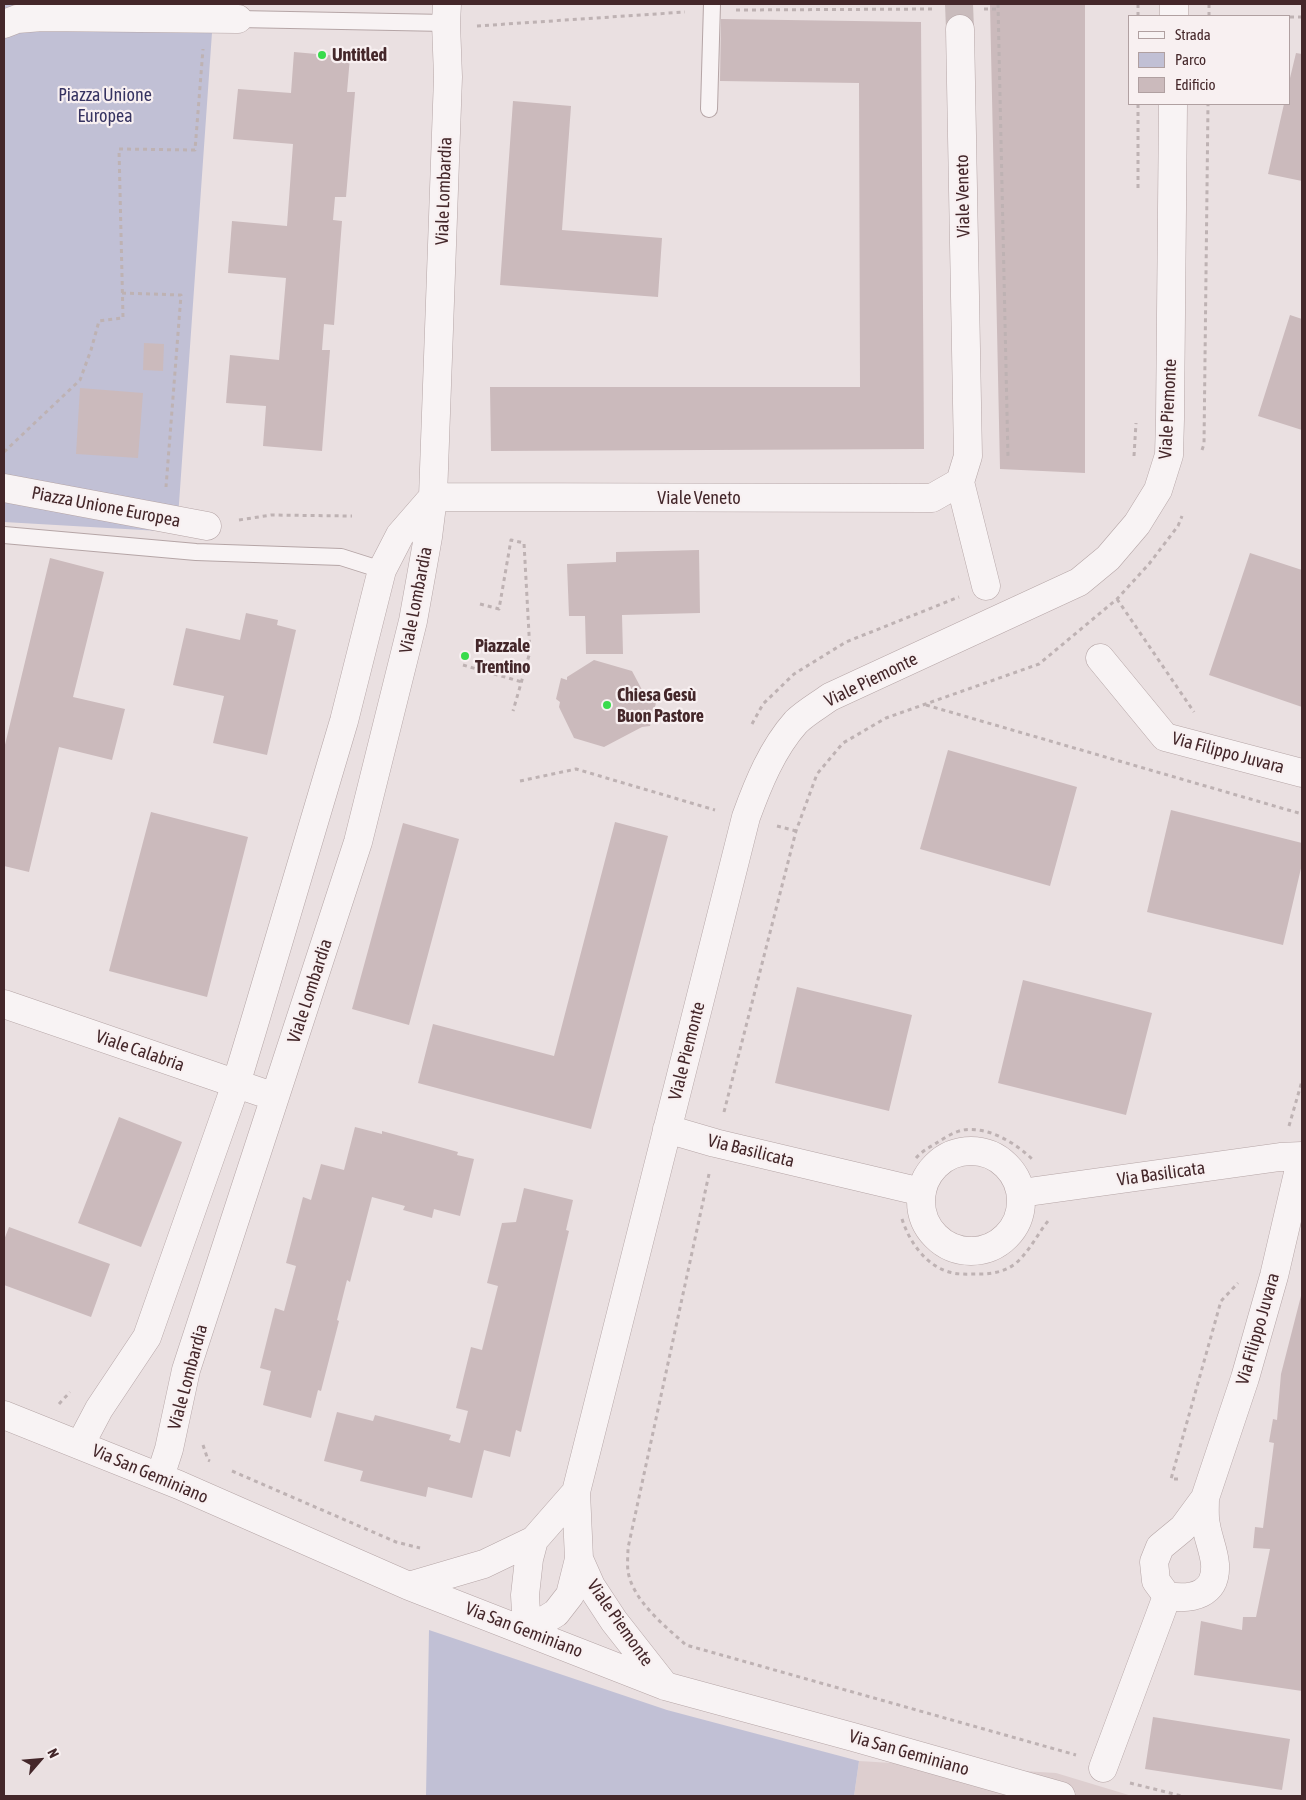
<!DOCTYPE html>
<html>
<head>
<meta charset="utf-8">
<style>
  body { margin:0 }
  #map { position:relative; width:1306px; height:1800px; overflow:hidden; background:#eae0e1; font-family:"Asap Condensed",sans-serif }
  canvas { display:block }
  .frame { position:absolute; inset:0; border:5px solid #44272a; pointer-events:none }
  .legend { position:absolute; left:1128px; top:15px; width:162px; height:90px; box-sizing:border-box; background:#f8f0f1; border:1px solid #b0a0a1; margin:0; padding:6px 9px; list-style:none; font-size:15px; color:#44272a }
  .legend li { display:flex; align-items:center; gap:10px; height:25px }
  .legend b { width:25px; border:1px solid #b0a0a1 }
  .north { position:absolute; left:15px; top:1735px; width:50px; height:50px; -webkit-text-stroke:4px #f8f0f1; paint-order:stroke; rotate:63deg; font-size:14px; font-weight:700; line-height:20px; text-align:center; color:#44272a }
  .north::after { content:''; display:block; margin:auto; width:18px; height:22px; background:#44272a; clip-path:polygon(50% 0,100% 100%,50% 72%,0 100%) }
</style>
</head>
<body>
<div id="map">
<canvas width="1306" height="1800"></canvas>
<div class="frame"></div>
<ul class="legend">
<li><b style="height:6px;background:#f8f3f4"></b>Strada</li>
<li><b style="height:14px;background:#c1c0d5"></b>Parco</li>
<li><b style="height:14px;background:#cbbabc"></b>Edificio</li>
</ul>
<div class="north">N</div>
</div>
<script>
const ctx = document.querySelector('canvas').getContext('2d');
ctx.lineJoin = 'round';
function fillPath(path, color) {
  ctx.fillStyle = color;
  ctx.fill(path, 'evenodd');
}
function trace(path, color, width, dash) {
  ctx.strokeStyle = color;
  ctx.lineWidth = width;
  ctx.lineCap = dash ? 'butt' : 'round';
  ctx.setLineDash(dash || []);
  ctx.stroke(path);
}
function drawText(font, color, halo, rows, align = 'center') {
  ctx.font = font + ' "Asap Condensed",sans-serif';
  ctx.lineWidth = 4.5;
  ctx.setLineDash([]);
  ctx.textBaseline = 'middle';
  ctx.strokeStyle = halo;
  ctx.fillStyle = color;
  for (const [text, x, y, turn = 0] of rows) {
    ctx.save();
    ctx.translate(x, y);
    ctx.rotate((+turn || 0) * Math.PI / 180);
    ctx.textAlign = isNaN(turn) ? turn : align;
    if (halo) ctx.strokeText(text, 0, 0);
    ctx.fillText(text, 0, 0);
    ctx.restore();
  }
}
fillPath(new Path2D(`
  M859 1761 1056 1773 1132 1796H854Z`), '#ddcecf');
fillPath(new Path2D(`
  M4 4H214L177 532 4 522Z
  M429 1630 667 1710 859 1761 854 1796H426Z`), '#c1c0d5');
fillPath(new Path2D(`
  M990 4H1085V473L1000 469Z
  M721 19 921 22 924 449 491 451 490 387H860L859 83 720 81Z
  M294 52 350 57 347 92H355L346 197H335L333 220 342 221 334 325 324 324 322 350H330L322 451 263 446 266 406 226 403 230 355 279 360 286 278 228 273 232 221 287 226 293 144 233 139 238 89 291 93Z
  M1296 53 1302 54V181L1268 174 1284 104H1290V78Z
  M513 101 571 106 562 230 662 238 658 297 500 285Z
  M1290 315 1302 319V430L1258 416Z
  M144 343 164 344 163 371 143 370Z
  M80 388 143 393 138 458 76 454Z
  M699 550 700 613 622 615 623 654H586L585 616H569L567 564 616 562V552Z
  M1250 553 1302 570V707L1209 675Z
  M50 558 104 572 73 697 125 709 112 760 59 747 29 872 4 866V749Z
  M246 613 278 620 277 625 296 630 267 755 213 743 224 696 173 685 186 628 240 640Z
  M594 660 632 671 648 701 656 703 650 726 642 727 604 747 574 738 559 707 560 702 556 699 561 678 567 680V677Z
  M948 750 1077 787 1050 886 920 849Z
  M1171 810 1302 843V864L1283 945 1147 912Z
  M151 812 248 837 207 997 109 971Z
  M615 822 668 836 591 1129 418 1083 433 1024 554 1056Z
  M403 823 459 839 409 1025 352 1009Z
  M1023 980 1152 1013 1126 1115 998 1083Z
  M797 987 912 1015 889 1111 775 1083Z
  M119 1117 182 1142 141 1247 78 1223Z
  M355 1127 382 1134V1131L458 1152 457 1155 474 1159 460 1216 434 1209 432 1218 403 1210 405 1206 372 1197 350 1282 347 1280 337 1320 339 1321 321 1391 318 1390 311 1418 263 1405 271 1371 260 1368 275 1308 284 1311 296 1266 286 1263 303 1197 311 1200 321 1164 344 1170Z
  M524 1188 573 1200 566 1230 569 1231 521 1432 516 1430 510 1457 484 1450 472 1498 428 1487 426 1497 360 1481 363 1471 324 1461 337 1412 373 1421 375 1415 451 1435 449 1440 460 1443 468 1411 456 1408 471 1347 482 1350 498 1286 487 1283 502 1223 516 1222Z
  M9 1227 110 1264 91 1317 4 1285V1240Z
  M1302 1292V1691L1194 1675 1201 1621 1242 1630 1243 1617H1256L1270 1549 1253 1548 1255 1527 1263 1528 1274 1443 1269 1442 1273 1419 1277 1420 1281 1374Z
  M1153 1717 1290 1739 1282 1790 1145 1769Z`), '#cbbabc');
trace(new Path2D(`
  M959 4 960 29`), '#c9bbbc', 28, [28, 14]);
const lane = new Path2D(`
  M238 19 446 23
  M709 109 712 4
  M4 535 196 552 341 557 382 570`);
const street = new Path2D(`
  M1174 16V4
  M4 24 17 19 42 17 238 19
  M960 482 986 586
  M4 488 207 526
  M433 497 932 498 960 482 968 456 960 29
  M1100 658 1165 737 1302 773
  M4 1004 275 1097
  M667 1129 715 1143 922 1192
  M921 1201a50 50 0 1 1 100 0a50 50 0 1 1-100 0Z
  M1021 1193 1280 1157 1302 1156
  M4 1415 179 1485 409 1586 665 1686 853 1737 1061 1796
  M80 1445 99 1409 147 1337 236 1084 252 1031 344 721 382 570 400 535 433 497
  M160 1477 169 1449 186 1370 358 842 413 621 428 537 433 497 448 77 446 23 447 4
  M1205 1498C1205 1507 1204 1517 1206 1525 1208 1538 1214 1551 1215 1564 1217 1595 1192 1600 1167 1596L1156 1581 1154 1562 1160 1547 1183 1528 1205 1498 1245 1378 1274 1276 1302 1156
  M409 1586 484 1564 534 1540 576 1492
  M527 1631 556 1613 570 1595 579 1559
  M527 1631 525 1595 529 1559 534 1540
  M665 1686 614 1621 591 1586 579 1559 576 1492 746 817C758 784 772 749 796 722 805 713 819 705 830 697L1079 582 1108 558 1137 524 1158 490 1169 455 1170 419 1173 104
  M1103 1768 1167 1596`);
trace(lane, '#b5a5a6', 18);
trace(street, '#b5a5a6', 29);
trace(new Path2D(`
  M998 4 1008 458
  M1138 4V16
  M1209 4V16
  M984 9H998
  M736 10 935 9
  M1290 17H1302
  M477 26 685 12
  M1138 104V189
  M122 293 181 295 166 487
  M1202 450 1204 444 1208 104
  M4 452 80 380 91 350 99 321 123 318 119 149 195 150 203 49
  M1134 456 1136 423
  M239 520 271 515 352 516
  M1117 599 1194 712
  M480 604 499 609 511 540 524 543 530 652 513 711
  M463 665 522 682
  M926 705 1302 814
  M752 724 763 704 794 674 846 642 959 597
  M520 781 576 769 715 810
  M777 826 796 831
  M724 1112 796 831 817 774 843 743 886 718 1039 664 1117 599 1149 564 1178 526 1182 516
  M1289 1126 1302 1081
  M916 1158C921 1152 928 1148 935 1144 943 1139 953 1132 963 1130 988 1126 1016 1143 1033 1160
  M709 1174 628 1548C628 1555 627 1564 628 1571 632 1600 666 1627 686 1645L1076 1755
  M902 1219C909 1241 925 1265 949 1272 959 1275 969 1274 979 1274 992 1274 1004 1272 1015 1264 1029 1252 1037 1235 1048 1221
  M59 1404 70 1392
  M203 1445 208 1460 210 1461
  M232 1471 396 1542 420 1548
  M1178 1479H1171L1221 1301 1238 1283
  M1130 1783 1182 1796`), '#beb2b3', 3, [4, 4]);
trace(lane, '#f8f3f4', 16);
trace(street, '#f8f3f4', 28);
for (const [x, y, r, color] of [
  [322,55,5,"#39db4c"],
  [465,656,5,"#39db4c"],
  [607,705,5,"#39db4c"]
]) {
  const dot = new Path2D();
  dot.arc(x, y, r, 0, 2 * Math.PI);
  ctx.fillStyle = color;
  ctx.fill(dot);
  trace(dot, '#f8f0f1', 2);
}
drawText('bold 18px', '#44272a', '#f8f0f1', [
  ["Untitled",332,55],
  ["Piazzale",475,646],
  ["Trentino",475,667],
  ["Chiesa Gesù",617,695],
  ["Buon Pastore",617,716]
], 'left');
drawText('18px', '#363361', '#f8f0f1', [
  ["Piazza Unione",105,95],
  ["Europea",105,116]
]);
drawText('18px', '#44272a', '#f8f0f1', [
  ["Viale Lombardia",444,191,-88],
  ["Viale Veneto",963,196,-91],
  ["Viale Piemonte",1168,409,-87],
  ["Viale Veneto",699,498],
  ["Piazza Unione Europea",106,507,11],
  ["Viale Lombardia",416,600,-79],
  ["Viale Piemonte",871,680,-26],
  ["Via Filippo Juvara",1228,753,15],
  ["Viale Lombardia",310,991,-72],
  ["Viale Calabria",140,1051,19],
  ["Viale Piemonte",687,1051,-76],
  ["Via Basilicata",751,1151,14],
  ["Via Basilicata",1161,1174,-8],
  ["Via Filippo Juvara",1258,1329,-74],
  ["Viale Lombardia",188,1377,-75],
  ["Via San Geminiano",150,1474,23],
  ["Viale Piemonte",620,1623,55],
  ["Via San Geminiano",524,1630,21],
  ["Via San Geminiano",909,1753,16]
]);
</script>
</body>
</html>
